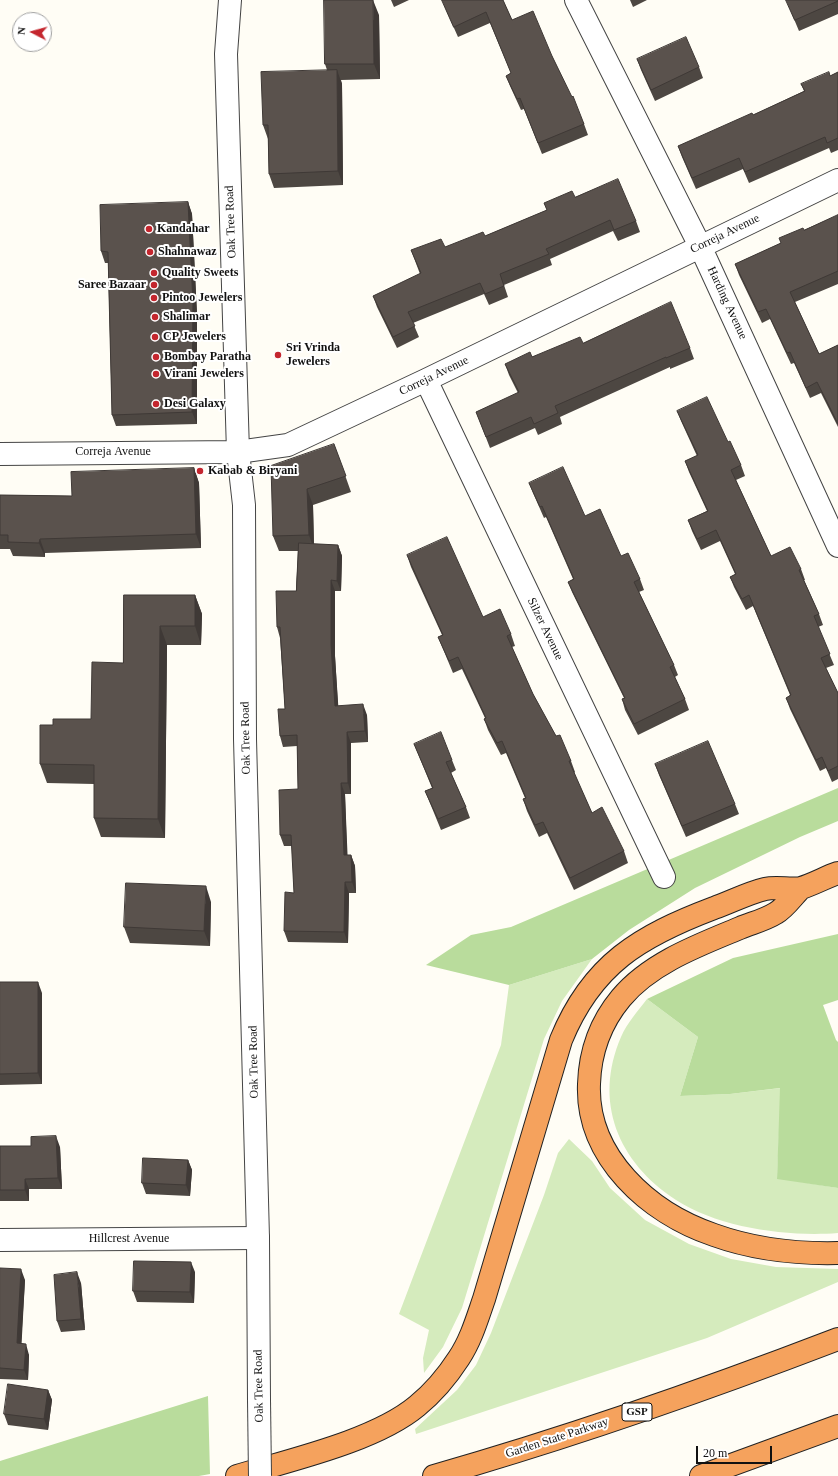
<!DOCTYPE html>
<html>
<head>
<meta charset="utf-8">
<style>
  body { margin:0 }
  #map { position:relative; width:838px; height:1476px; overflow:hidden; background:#fffdf5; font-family:"Times New Roman",serif }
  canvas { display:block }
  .north { position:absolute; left:12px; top:12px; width:40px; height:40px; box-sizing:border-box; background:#fff; border:1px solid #a0a0a0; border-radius:50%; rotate:276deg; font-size:11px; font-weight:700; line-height:16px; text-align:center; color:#111 }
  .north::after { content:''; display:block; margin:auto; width:14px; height:18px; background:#c4262e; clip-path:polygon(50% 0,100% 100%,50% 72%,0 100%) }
  .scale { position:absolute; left:696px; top:1446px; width:76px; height:18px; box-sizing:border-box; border:2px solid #111; border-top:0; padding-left:5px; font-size:12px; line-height:14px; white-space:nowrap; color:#111; -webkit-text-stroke:3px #fff; paint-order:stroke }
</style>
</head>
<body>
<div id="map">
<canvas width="838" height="1476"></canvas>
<div class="north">N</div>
<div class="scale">20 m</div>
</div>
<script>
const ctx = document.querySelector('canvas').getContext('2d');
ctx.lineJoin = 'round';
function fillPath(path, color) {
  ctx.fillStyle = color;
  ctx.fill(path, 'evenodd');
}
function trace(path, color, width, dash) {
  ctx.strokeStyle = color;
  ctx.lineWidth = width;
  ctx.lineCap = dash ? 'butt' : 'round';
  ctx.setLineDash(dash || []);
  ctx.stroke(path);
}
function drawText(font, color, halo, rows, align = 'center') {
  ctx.font = font + ' "Times New Roman",serif';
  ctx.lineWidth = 4;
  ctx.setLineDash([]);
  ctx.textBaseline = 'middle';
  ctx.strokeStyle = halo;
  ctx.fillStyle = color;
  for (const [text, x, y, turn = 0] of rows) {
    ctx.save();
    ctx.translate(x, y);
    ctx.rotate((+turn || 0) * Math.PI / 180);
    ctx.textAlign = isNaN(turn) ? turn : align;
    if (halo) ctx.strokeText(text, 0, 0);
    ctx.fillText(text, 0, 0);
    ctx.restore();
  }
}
fillPath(new Path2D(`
  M592 959 562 1001 544 1039 462 1308 443 1347 424 1373 423 1358 429 1330 399 1314 501 1045 509 985Z
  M647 999 698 1037 680 1096 730 1094 781 1088 777 1178 838 1188V1233C788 1237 719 1228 676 1200 618 1162 593 1102 621 1037 627 1023 638 1011 647 999Z
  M569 1139 592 1161 610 1188 645 1220 689 1244 731 1259 776 1267 838 1269V1282L707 1338 416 1434 415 1429 457 1390 476 1365 491 1333 544 1195 558 1153Z`), '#d5ebbd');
fillPath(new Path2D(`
  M838 788V821L800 837 695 888 629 930 592 959 509 985 426 965 471 935 511 927Z
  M838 934V1000L823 1005 836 1040 838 1042V1188L777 1179 780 1088 730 1094 680 1096 698 1037 647 999 733 958Z
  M208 1396 210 1474 199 1476H0V1461Z`), '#b9dc9c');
const minor = new Path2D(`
  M576 0 700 246 838 546
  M426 380 664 877
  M0 454 238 452 288 445 426 380 838 180
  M0 1240 258 1238`);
const tertiary = new Path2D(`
  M230 0 226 54 238 452 244 505 245 739 258 1238 259 1400`);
const motorway = new Path2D(`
  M801 888C793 896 785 908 776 913 765 920 752 923 740 928 699 945 650 963 621 998 601 1022 590 1052 589 1084 586 1157 649 1213 714 1235 753 1249 796 1254 838 1253
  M237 1476C290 1460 375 1441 417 1406 433 1393 448 1375 459 1358 471 1340 477 1319 484 1299L561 1040C592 964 640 936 714 908 731 902 748 893 765 889 777 886 790 890 801 888 814 884 826 877 838 873
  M434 1476C571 1437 705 1390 838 1339
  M701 1476 838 1426`);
trace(minor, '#444', 24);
trace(tertiary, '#444', 24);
trace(motorway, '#222', 24);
trace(minor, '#fff', 22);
trace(tertiary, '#fff', 22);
trace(motorway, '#f5a25d', 22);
const tertiaryBridge = new Path2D(`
  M259 1400 260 1476`);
trace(tertiaryBridge, '#444', 24, []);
trace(tertiaryBridge, '#fff', 22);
fillPath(new Path2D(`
  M391 0H409L394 7Z
  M442 0H503L512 20 552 56 584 124 588 135 542 154 524 109 521 110 510 86 506 76 511 73 490 23 458 37 446 10Z
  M630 0H647L633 7Z
  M786 0H838V14L799 31Z
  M379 15 380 79 341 80 342 84 343 185 274 188 269 174 268 139 263 125 327 70 325 64Z
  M637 59 699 67 703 78 655 101 641 70Z
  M838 72V150L831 153 829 148 749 183 743 169 696 189 682 157 678 146 753 115 804 91 801 84 830 76Z
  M575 197 636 221 640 232 618 241 613 231 550 259 552 265 504 285 508 297 489 305 484 294 413 323 419 337 397 348 377 307 373 296 420 274 411 250 445 247 485 236 547 210 544 203Z
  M188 202 192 214 197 314V424L116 426 112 415 108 263H105L101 251Z
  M838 215V284L795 302 819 354 838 345V427L821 393 810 398 794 363 791 364 770 319 762 323 739 275 735 264 781 243 804 230Z
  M583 343 690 348 694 359 670 369V367L560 417 562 424 538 435 535 428 490 448 476 412 518 393 509 375 505 364Z
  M677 411 728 442 741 465 745 476 736 480 771 556 801 569 805 580H804L819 614 823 625 818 627 834 665 826 668 838 693V779L832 782 826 768 820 771 790 709 786 698 790 695 753 606 746 610 734 587 730 577 735 574 720 541 701 550 692 531 688 520 707 511 689 472 685 461 697 456 681 421Z
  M334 444 351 492 313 505 314 544 338 545 342 556 341 591H335V656L338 706 367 715 368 742 351 743V794H345L347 855H351L355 866 356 893H349L348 943 288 942 284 931 294 893 292 846H284L280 835 298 789 297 746 283 747 280 736 285 709 280 638 277 627 296 591 298 551H279L273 536Z
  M194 468 199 483 201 548 45 553V557L13 556 10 549H0V495L72 496Z
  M529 483 585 516 640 579 644 590 639 592 674 665 678 675 675 677 685 699 689 710 638 735 625 710 622 699 624 698 572 592 568 582 573 579 546 517 544 518 533 493Z
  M407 555 483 617 511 634 515 646 512 647 533 694 556 736 571 761 575 772 574 773 592 813 624 851 628 863 574 890 547 833 539 837 527 811 523 799 525 798 506 753 501 755 488 730 484 719 485 718 462 669 453 673 438 637 442 635 411 567Z
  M124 595H195L202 614 201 645H167L165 838 101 837 94 818V784L47 783 40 764 53 725 91 719 123 663Z
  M414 744 452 760 456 770 451 773 466 807 470 818 441 830 425 791 432 788Z
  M655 764 735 804 739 814 686 837 659 775Z
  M211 902 210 946 130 943 124 927Z
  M42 993V1084L0 1085V1048Z
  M0 1146 60 1147 62 1189H29V1201H0Z
  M188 1160 192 1170 190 1196 146 1194 142 1183Z
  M0 1268 25 1280 21 1344 29 1355 28 1380 0 1379Z
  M195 1272 194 1303 137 1302 133 1291Z
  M81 1283 85 1330 61 1332 57 1321Z
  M48 1390 52 1400 48 1430 8 1425 4 1414Z`), '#4d4742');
fillPath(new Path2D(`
  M373 0 379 15 380 79 374 64Z
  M337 70 342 84 343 185 338 171Z
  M188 202 192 214 197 314V424L192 412Z
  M194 468 199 483 201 548 196 534Z
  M307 489 313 505 314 550 309 535Z
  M40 539 45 553V557L39 543Z
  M338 545 342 556 341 591 337 581Z
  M331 580 335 591V656L339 717 335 706 331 645Z
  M195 595 202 614 201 645 195 626Z
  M160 626 167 645 165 838 158 819Z
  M363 704 367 715 368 742 365 731Z
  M347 732 351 743V794L348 783Z
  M341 783 345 794 348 866 344 855Z
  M351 855 355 866 356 893 352 882Z
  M345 882 349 893 348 943 344 932Z
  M206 886 211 902 210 946 204 931Z
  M38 982 42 993V1084L38 1073Z
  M56 1136 60 1147 62 1189 58 1178Z
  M188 1160 192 1170 190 1196 186 1185Z
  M25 1179 29 1189V1201L25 1190Z
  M191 1262 195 1272 194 1303 190 1292Z
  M21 1269 25 1280 21 1354 17 1343Z
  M77 1272 81 1283 85 1330 81 1319Z
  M26 1344 29 1355 28 1380 24 1370Z
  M48 1390 52 1400 48 1430 44 1419Z`), '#3f3936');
const building = new Path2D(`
  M324 0H373L374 64H325Z
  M442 0H503L512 20 533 11 552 56 572 97 573 96 584 124 538 143 520 98 517 99 506 76 511 73 486 12 454 27Z
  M786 0H838V1L795 20Z
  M686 37 699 67 651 90 637 59Z
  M337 70 338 171 269 174 268 125H263L261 72Z
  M829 72 830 76 838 72V138L827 143 825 137 745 172 739 158 692 178 678 146 752 113 753 115 805 91 801 84Z
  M618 179 636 221 614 230 610 220 546 249 549 254 500 274 504 286 485 294 480 283 408 312 415 326 393 337 373 296 421 273 411 250 441 239 445 247 483 232 485 236 547 210 544 203 572 191 575 197Z
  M188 202 193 303 192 412 112 415 108 252 101 251 100 205Z
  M838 215V271L790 292 819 354 838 345V424L817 382 806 388 790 352 787 353 766 309 758 312 735 264 781 243 779 238 803 228 804 230Z
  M671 302 690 348 666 358V357L555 406 558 413 534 424 531 417 486 437 476 412 519 392 505 364 530 352 532 357 580 337 583 343Z
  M707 397 728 442 730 441 741 465 731 470 771 556 790 547 801 569 799 570 819 614 814 616 830 654 821 658 838 693V766L828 771 822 757 816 760 786 698 791 695 749 595 742 599 730 577 736 574 716 530 697 539 688 520 708 511 685 461 698 455 677 411Z
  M334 444 346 476 307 489 309 535 273 536 271 466Z
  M563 467 585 516 600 509 621 556 628 553 640 579 634 582 674 665 670 667 685 699 634 724 622 699 625 698 568 582 574 579 542 506 540 507 529 483Z
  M194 468 196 534 40 539 39 543 8 542V535H0V495L72 496 71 472Z
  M447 537 483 617 500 609 511 634 507 636 533 694 556 736 560 735 571 761H569L592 813 602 807 624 851 570 878 543 822 535 825 523 799 526 798 502 741 497 743 484 719 486 718 458 657 449 661 438 637 443 635 407 555Z
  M299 543 338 545 337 581 331 580V645L335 706 363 704 365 731 347 732 348 783H341L344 855H351L352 882H345L344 932 284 931 285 892 294 893 291 835H280L279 790 298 789 297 735 280 736 278 709H285L280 627H277L276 591H296Z
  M124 595H195V626H160L158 819 94 818V765L40 764V725H53V719H91L92 662 123 663Z
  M441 732 452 760 446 762 466 807 438 819 425 791 433 788 414 744Z
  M708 741 735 804 682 826 655 764Z
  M126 883 206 886 204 931 124 927Z
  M0 982H38V1073L0 1074Z
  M56 1136 58 1178 25 1179V1190H0V1146H31V1137Z
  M143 1158 188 1160 186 1185 142 1183Z
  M134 1261 191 1262 190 1292 133 1291Z
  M0 1268 21 1269 17 1343 26 1344 24 1370 0 1368Z
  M77 1272 81 1319 57 1321 54 1275Z
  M8 1384 48 1390 44 1419 4 1414Z`);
fillPath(building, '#5a524d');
trace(building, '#3f3936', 1);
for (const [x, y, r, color] of [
  [149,229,4,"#c4262e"],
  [150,252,4,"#c4262e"],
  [154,273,4,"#c4262e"],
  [154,285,4,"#c4262e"],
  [154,298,4,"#c4262e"],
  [155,317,4,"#c4262e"],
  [155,337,4,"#c4262e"],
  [278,355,4,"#c4262e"],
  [156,357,4,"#c4262e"],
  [156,374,4,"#c4262e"],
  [156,404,4,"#c4262e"],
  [200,471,4,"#c4262e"]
]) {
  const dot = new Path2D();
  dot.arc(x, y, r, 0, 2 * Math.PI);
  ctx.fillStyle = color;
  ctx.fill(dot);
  trace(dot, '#fff', 1.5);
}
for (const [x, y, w] of [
  [637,1412,30]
]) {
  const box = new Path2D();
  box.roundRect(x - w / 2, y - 9, w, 18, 3);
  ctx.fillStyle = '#fff';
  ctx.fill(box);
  trace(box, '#111', 1);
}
drawText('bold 11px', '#111', null, [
  ["GSP",637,1412]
]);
drawText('12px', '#111', '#fff', [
  ["Oak Tree Road",231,222,-92],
  ["Correja Avenue",725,234,-26],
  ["Harding Avenue",727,303,65],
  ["Correja Avenue",434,376,-26],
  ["Correja Avenue",113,452],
  ["Silzer Avenue",545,629,64],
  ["Oak Tree Road",246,738,-91],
  ["Oak Tree Road",254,1062,-91],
  ["Hillcrest Avenue",129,1239],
  ["Oak Tree Road",259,1386,-91],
  ["Garden State Parkway",557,1438,-18]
]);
drawText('bold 12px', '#111', '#fff', [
  ["Kandahar",157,229],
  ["Shahnawaz",158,252],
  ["Quality Sweets",162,273],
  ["Saree Bazaar",146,285,"right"],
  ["Pintoo Jewelers",162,298],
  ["Shalimar",163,317],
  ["CP Jewelers",163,337],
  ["Sri Vrinda",286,348],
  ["Jewelers",286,362],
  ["Bombay Paratha",164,357],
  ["Virani Jewelers",164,374],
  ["Desi Galaxy",164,404],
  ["Kabab & Biryani",208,471]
], 'left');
</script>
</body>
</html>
